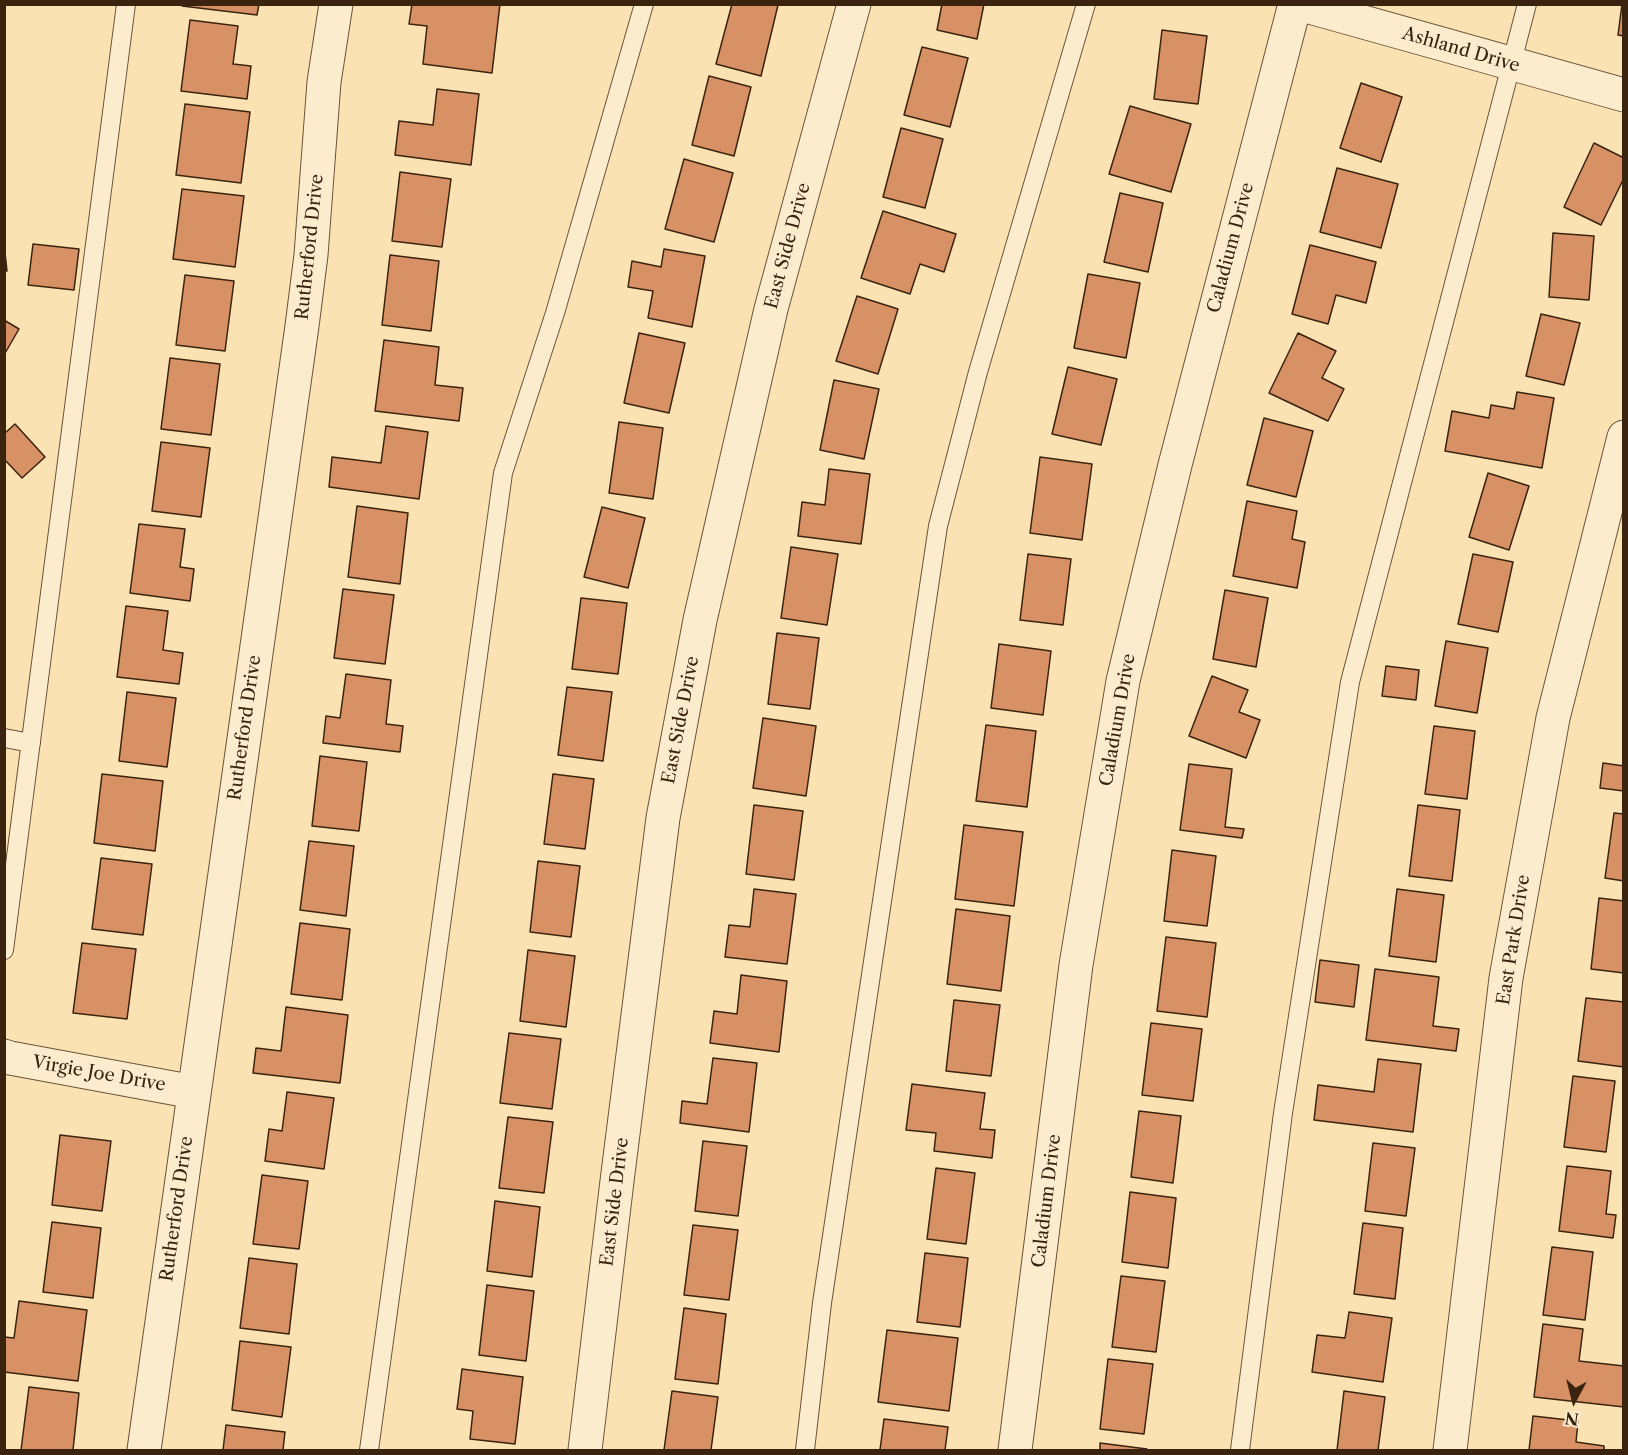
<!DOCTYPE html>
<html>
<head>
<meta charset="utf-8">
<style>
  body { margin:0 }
  #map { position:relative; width:1628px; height:1455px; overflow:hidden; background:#fbe2b3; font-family:"Libre Caslon Text",serif }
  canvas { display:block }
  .frame { position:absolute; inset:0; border:6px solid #3a2410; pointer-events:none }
  .north { position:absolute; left:1544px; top:1371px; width:60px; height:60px; -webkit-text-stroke:4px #fcecce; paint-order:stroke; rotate:187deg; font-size:16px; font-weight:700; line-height:24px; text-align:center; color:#3a2410 }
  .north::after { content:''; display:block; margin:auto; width:21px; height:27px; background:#3a2410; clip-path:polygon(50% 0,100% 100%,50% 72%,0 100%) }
</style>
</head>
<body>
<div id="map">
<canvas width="1628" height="1455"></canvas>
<div class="frame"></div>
<div class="north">N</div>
</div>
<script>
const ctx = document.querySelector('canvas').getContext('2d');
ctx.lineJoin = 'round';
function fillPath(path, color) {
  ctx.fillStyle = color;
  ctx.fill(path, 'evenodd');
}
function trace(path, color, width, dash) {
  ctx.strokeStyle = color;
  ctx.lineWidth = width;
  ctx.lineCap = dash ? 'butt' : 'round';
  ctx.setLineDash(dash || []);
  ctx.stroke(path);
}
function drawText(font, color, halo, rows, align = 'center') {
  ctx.font = font + ' "Libre Caslon Text",serif';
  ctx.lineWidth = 4.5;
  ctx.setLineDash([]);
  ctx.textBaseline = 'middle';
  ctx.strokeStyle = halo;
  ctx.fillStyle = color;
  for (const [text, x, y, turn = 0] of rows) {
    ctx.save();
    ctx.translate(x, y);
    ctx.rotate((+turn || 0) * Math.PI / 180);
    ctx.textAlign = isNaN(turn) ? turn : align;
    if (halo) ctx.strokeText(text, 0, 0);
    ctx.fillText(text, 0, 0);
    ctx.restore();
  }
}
const building = new Path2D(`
  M182 4H259L257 15 182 6Z
  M412 4H500L492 73 423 64 427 26 409 24Z
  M732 4 778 5 761 76 716 64Z
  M942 4H984L977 39 937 30Z
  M1622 4H1624V36L1618 35Z
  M190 20 238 26 233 64 251 66 247 99 181 91Z
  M1162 30 1207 36 1198 104 1154 99Z
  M922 47 968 58 950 127 904 115Z
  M709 76 751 87 734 156 692 145Z
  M1361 83 1402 97 1381 162 1340 148Z
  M437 89 479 94 471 165 395 155 399 121 433 125Z
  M185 104 250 112 241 183 176 175Z
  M1130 106 1191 124 1171 192 1109 174Z
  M901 128 943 139 925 208 883 197Z
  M1594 143 1624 158V178L1601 225 1564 207Z
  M684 159 733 173 714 242 665 229Z
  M1337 168 1398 184 1381 248 1320 232Z
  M400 172 451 179 442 247 392 241Z
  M182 189 244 196 235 267 173 259Z
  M1120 193 1163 203 1148 272 1104 262Z
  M883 211 956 234 944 272 920 264 910 294 861 278Z
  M1553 233 1594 236 1589 300 1549 297Z
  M4 243 7 271H4Z
  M33 244 79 249 74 290 28 285Z
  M1310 245 1376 262 1366 303 1336 295 1328 324 1292 314Z
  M664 249 705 256 692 327 648 318 653 291 628 287 632 261 661 267Z
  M390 255 439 261 431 331 382 325Z
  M1088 274 1140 283 1126 358 1074 348Z
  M185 275 234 281 225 351 176 345Z
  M857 296 898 309 878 374 836 361Z
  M1541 314 1580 323 1564 385 1526 376Z
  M4 320 19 329 4 355Z
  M639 333 685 343 669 413 624 403Z
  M1298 333 1336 351 1322 378 1344 389 1328 421 1269 393Z
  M384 340 439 347 435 385 463 388 459 421 375 411Z
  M170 358 220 364 211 435 161 429Z
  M1068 367 1117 379 1101 445 1052 434Z
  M834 380 879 389 864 459 820 450Z
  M1517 392 1554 398 1542 468 1445 451 1452 411 1489 418 1491 405 1514 409Z
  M1264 418 1313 431 1296 497 1247 485Z
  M619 422 663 428 653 499 609 493Z
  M15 424 45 457 22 478 4 459V434Z
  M386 426 428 432 419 499 329 487 332 457 381 463Z
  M161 442 210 448 201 517 152 511Z
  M1040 457 1092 464 1082 540 1030 533Z
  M829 469 870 474 861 544 798 536 802 502 825 505Z
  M1488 473 1529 486 1509 550 1469 537Z
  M1247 501 1297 511 1292 539 1305 542 1297 588 1233 576Z
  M357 506 408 513 400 584 348 577Z
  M602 507 645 518 628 588 584 577Z
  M139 524 185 529 180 567 194 569 190 601 130 593Z
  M791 547 838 554 827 625 781 618Z
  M1028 554 1071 559 1063 625 1020 620Z
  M1473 554 1513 562 1498 632 1458 624Z
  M343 589 394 595 385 664 334 658Z
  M1225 590 1268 598 1256 667 1213 659Z
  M581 598 627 603 618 674 572 669Z
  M126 606 168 611 163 650 183 653 179 684 117 677Z
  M777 633 819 638 810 709 768 704Z
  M1446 641 1488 648 1477 713 1435 706Z
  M999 644 1051 651 1043 715 991 708Z
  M1386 666 1419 670 1416 700 1382 696Z
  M346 674 391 680 386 724 403 726 400 752 323 743 326 716 340 718Z
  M1212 676 1248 690 1239 712 1260 720 1246 758 1189 736Z
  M567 687 612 692 603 761 558 755Z
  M127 692 176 698 167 767 119 761Z
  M763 718 816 726 806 796 753 788Z
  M986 725 1036 731 1027 807 976 801Z
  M1434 726 1475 731 1467 799 1425 794Z
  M320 756 367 762 359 831 312 826Z
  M1603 763 1624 766V791L1600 788Z
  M1189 764 1232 769 1225 827 1244 829 1242 838 1180 830Z
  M102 774 163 781 155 851 94 843Z
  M553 774 594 779 585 849 544 844Z
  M754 805 803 811 794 880 746 874Z
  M1418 805 1460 810 1452 881 1409 876Z
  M1614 813 1624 814V881L1605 878Z
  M964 825 1023 832 1014 906 955 899Z
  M309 841 354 846 346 916 300 910Z
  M1172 850 1216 856 1207 926 1164 921Z
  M101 858 152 864 143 935 92 929Z
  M538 861 580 866 571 937 530 932Z
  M754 889 796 894 787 964 725 957 729 925 750 927Z
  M1397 889 1444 895 1436 962 1389 956Z
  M1599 898 1624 901V973L1591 969Z
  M956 909 1010 916 1001 991 947 984Z
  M300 923 350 929 342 1000 291 994Z
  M1166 937 1216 943 1207 1017 1157 1011Z
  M82 943 136 949 127 1019 73 1013Z
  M528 950 575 956 566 1027 520 1021Z
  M1320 960 1359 965 1354 1007 1315 1002Z
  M1375 969 1439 977 1433 1026 1459 1029 1456 1051 1366 1040Z
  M741 975 787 981 779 1052 710 1043 714 1011 737 1014Z
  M1586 998 1624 1002V1067L1578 1061Z
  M954 1000 1000 1005 991 1076 946 1071Z
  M286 1007 348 1015 340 1083 253 1073 256 1048 281 1051Z
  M1151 1023 1202 1029 1193 1101 1142 1095Z
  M509 1033 561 1039 552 1109 500 1103Z
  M713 1058 757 1063 749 1132 680 1123 682 1101 707 1104Z
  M1378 1059 1421 1064 1413 1132 1314 1120 1318 1085 1374 1092Z
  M1573 1076 1615 1081 1606 1152 1564 1147Z
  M912 1084 985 1093 980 1129 995 1130 992 1158 934 1151 936 1133 906 1130Z
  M287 1092 334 1098 324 1169 265 1161 269 1129 282 1131Z
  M1139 1111 1181 1116 1173 1183 1131 1177Z
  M508 1117 553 1122 544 1193 499 1188Z
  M60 1135 111 1141 102 1211 52 1205Z
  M703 1141 747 1146 738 1216 695 1211Z
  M1373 1143 1415 1148 1406 1216 1365 1211Z
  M1567 1166 1611 1171 1606 1214 1616 1215 1613 1238 1559 1231Z
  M936 1168 975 1173 966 1244 927 1239Z
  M262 1175 308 1181 299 1249 253 1244Z
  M1130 1192 1176 1198 1168 1268 1122 1262Z
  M495 1201 540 1207 532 1277 487 1271Z
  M52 1222 101 1228 93 1298 43 1292Z
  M1363 1223 1403 1228 1395 1299 1354 1294Z
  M693 1225 738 1230 729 1300 684 1295Z
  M1552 1247 1593 1252 1585 1320 1543 1315Z
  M925 1253 968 1258 960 1327 917 1322Z
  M249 1258 297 1264 289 1334 240 1328Z
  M1121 1276 1165 1281 1156 1352 1112 1347Z
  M487 1285 534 1291 526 1361 479 1355Z
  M19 1301 87 1310 78 1381 4 1372V1337L14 1338Z
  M684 1308 726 1314 718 1384 675 1379Z
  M1349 1312 1392 1318 1383 1382 1312 1372 1317 1335 1345 1338Z
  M1543 1324 1583 1329 1579 1361 1624 1366V1407L1534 1397Z
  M887 1330 958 1338 949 1411 878 1402Z
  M240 1341 291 1347 282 1417 232 1410Z
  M1108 1359 1153 1364 1144 1434 1100 1429Z
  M462 1369 523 1377 515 1444 470 1439 473 1411 457 1409Z
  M29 1387 79 1393 73 1450H21Z
  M672 1391 718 1397 711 1450H664Z
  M1344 1391 1385 1397 1378 1450H1337Z
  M1533 1416 1578 1421 1576 1442 1604 1446V1450H1529Z
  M884 1419 948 1427 945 1450H880Z
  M226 1425 285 1432 283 1450H223Z
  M1100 1443 1147 1449V1450H1100Z`);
fillPath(building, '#d79165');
trace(building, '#3a2410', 1.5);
const lane = new Path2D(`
  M4 738 31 743
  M4 950 126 4
  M369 1450 503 473 555 313 644 4
  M805 1450 822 1303 938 526 978 372 1086 4
  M1240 1450 1283 1113 1350 682 1527 4`);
const street = new Path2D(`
  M1299 4 1624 95
  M4 1056 10 1058 194 1092
  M144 1450 302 326 311 255 324 82 336 4
  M585 1450 617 1181 663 818 700 620 771 309 854 4
  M1015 1450 1076 965 1123 681 1175 465 1295 4
  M1450 1450 1506 978 1553 718 1624 437`);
trace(lane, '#6a5439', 20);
trace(street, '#6a5439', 35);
trace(lane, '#fcecce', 18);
trace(street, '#fcecce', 33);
drawText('18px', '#3a2410', '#fcecce', [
  ["Ashland Drive",1461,50,16],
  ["East Side Drive",788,246,-75],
  ["Rutherford Drive",310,247,-84],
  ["Caladium Drive",1231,248,-75],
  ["East Side Drive",681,720,-79],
  ["Caladium Drive",1118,720,-80],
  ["Rutherford Drive",245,728,-82],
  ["East Park Drive",1514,940,-81],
  ["Virgie Joe Drive",99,1074,10],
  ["Caladium Drive",1047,1201,-83],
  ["East Side Drive",615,1202,-83],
  ["Rutherford Drive",177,1209,-82]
]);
</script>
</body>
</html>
